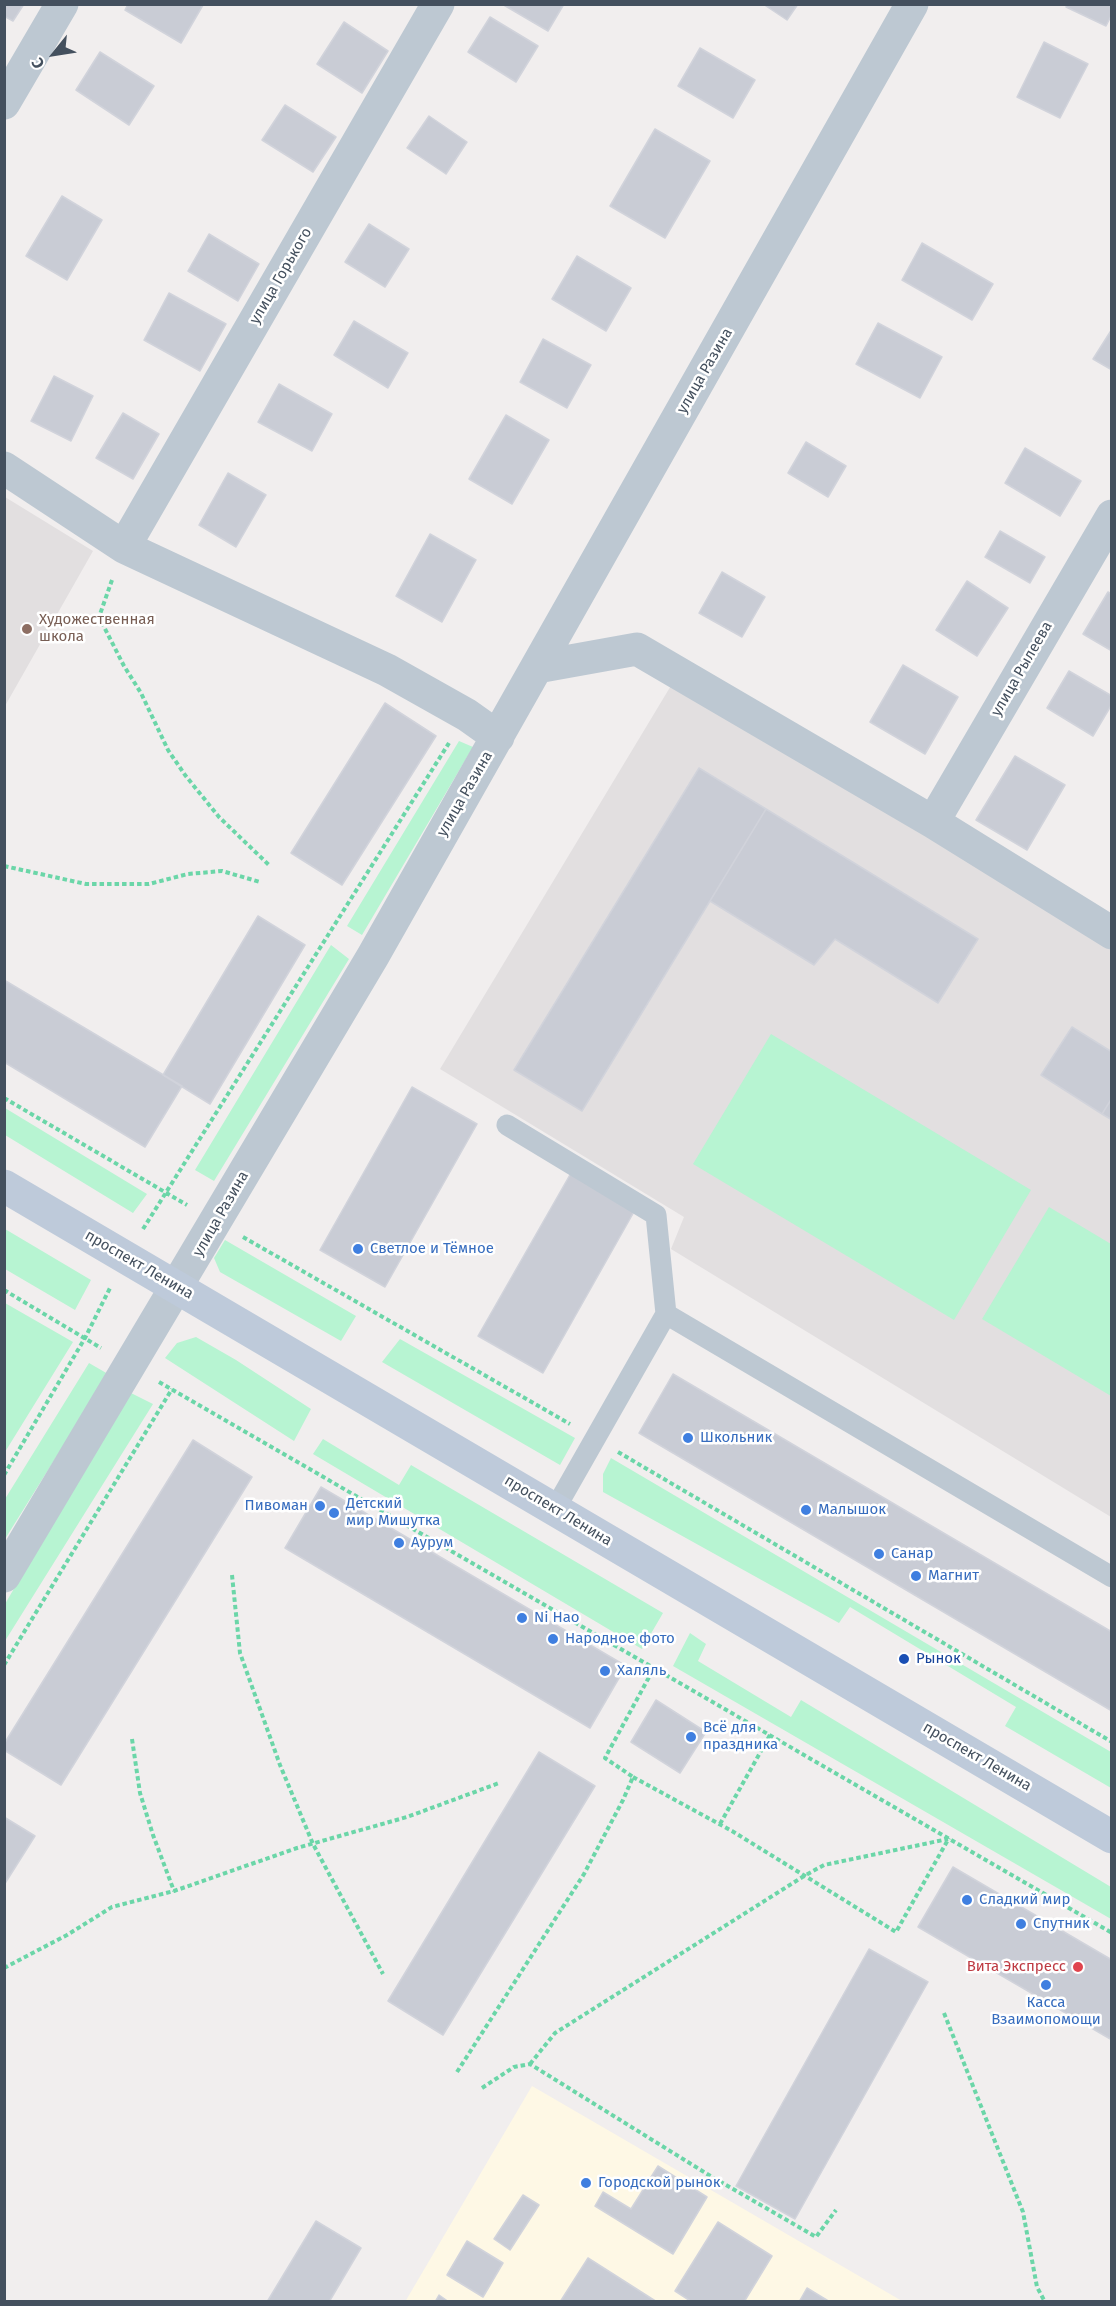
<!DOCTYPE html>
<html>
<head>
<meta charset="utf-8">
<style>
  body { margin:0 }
  #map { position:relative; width:1116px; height:2306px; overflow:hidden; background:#f1eeee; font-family:"Fira Sans",sans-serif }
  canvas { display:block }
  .frame { position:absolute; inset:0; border:6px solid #44505e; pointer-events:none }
  .north { position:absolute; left:24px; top:24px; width:60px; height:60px; -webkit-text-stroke:4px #fff; paint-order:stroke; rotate:240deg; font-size:16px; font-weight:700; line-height:24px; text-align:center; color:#44505e }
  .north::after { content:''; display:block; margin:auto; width:21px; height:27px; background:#44505e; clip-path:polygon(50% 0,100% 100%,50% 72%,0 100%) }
</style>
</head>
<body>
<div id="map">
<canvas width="1116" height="2306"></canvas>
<div class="frame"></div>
<div class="north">С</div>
</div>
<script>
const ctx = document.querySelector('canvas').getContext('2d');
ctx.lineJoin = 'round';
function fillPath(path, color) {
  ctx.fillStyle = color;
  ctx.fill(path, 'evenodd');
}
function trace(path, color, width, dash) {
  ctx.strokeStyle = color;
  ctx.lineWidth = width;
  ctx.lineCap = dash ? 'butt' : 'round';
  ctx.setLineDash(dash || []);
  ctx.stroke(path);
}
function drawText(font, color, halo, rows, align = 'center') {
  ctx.font = font + ' "Fira Sans",sans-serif';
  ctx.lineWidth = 5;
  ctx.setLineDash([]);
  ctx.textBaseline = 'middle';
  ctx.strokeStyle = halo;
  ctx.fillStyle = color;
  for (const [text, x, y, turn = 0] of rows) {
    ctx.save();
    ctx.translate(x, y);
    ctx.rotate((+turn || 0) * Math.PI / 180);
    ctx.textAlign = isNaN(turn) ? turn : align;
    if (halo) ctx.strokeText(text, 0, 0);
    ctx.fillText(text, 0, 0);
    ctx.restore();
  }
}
fillPath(new Path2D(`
  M532 2086 902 2301 405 2302Z`), '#fef8e5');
fillPath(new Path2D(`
  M5 497 93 551 5 706Z
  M675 679 1111 950V1517L671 1249 684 1217 440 1069Z`), '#e2dfe0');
fillPath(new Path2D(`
  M459 741 473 747 362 935 347 926Z
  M331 945 349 959 214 1181 195 1170Z
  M771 1034 1031 1190 954 1320 693 1164Z
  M5 1108 147 1194 133 1213 5 1135Z
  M1049 1207 1111 1244V1396L982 1319Z
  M5 1229 91 1280 75 1310 5 1269Z
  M225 1240 356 1316 341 1341 220 1272 214 1258Z
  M5 1303 73 1342 5 1452Z
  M196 1337 236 1360 311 1409 294 1441 165 1358 177 1343Z
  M400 1339 575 1438 560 1465 382 1362Z
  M89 1363 108 1374 5 1539V1499Z
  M129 1392 153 1404 5 1641V1604Z
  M323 1439 399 1485 411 1465 663 1613 642 1649 313 1454Z
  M611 1458 1111 1752V1788L1005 1726 1016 1707 850 1607 839 1623 603 1492V1474Z
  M690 1633 706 1644 698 1661 791 1717 801 1700 1111 1887V1919L673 1666Z`), '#b7f4d2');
const building = new Path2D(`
  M4 4H24L13 21 4 16Z
  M128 4H202L203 5 181 43 125 10Z
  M502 4H564L548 31Z
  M763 4H798L787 20Z
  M1067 4H1112V14L1106 26 1066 7Z
  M490 17 538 46 516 82 468 52Z
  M344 22 388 51 362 93 317 64Z
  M1044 42 1088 64 1060 118 1017 97Z
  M700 48 755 80 733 118 678 86Z
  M100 52 154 86 129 125 76 90Z
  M285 105 336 137 313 172 262 140Z
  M429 116 467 142 446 174 407 148Z
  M655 129 710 161 665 238 610 206Z
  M62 196 102 220 67 280 26 256Z
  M369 224 409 249 385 287 345 262Z
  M209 234 259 264 238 301 188 271Z
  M922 243 993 284 972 320 902 280Z
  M577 256 631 288 606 331 552 299Z
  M169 293 226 324 200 371 144 340Z
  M354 321 408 353 388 388 334 355Z
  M878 323 942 357 920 398 856 364Z
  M1112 329V370L1093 359Z
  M543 339 591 365 567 408 520 382Z
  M54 376 93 396 71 441 31 421Z
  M279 384 332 414 312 451 258 422Z
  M123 413 159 434 133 479 96 458Z
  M506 415 549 440 512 504 469 479Z
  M806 442 846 466 828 497 788 473Z
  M1025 448 1081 481 1060 516 1005 483Z
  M228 473 266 495 236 547 199 525Z
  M1000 531 1045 557 1030 583 985 557Z
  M430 534 476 560 442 622 396 596Z
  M722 572 765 597 742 637 699 613Z
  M967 581 1008 608 977 656 936 630Z
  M1108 592 1112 594V651L1083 634Z
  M903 665 958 697 925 754 870 722Z
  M1069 671 1112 696V704L1093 736 1047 708Z
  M385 703 436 736 342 885 291 853Z
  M1015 756 1065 785 1027 850 976 820Z
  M699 768 766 809 582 1111 514 1070Z
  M766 809 978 939 938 1003 835 939 814 965 710 901Z
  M258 916 305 945 210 1104 163 1075Z
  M4 980 182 1086 145 1147 4 1062Z
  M1072 1027 1112 1052V1098L1102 1114 1041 1075Z
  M412 1087 477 1124 385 1287 320 1250Z
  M1112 1098V1120L1102 1114Z
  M571 1173 635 1210 543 1373 478 1336Z
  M673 1374 1112 1632V1711L639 1433Z
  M193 1440 252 1477 61 1785 4 1750V1744Z
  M321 1487 626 1666 590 1728 285 1548Z
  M656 1700 706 1732 680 1773 631 1742Z
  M539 1752 595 1786 443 2035 388 2001Z
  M4 1817 35 1836 4 1885Z
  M953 1867 1112 1960V2040L918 1927Z
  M869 1949 928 1982 795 2219 736 2186Z
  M658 2166 707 2197 673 2254 595 2206 603 2192 631 2209Z
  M523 2195 539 2205 510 2250 494 2239Z
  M316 2221 361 2248 329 2302H267Z
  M718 2222 772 2256 744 2302H692L675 2291Z
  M467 2241 503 2263 483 2297 447 2275Z
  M588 2258 657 2302H560Z
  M807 2288 830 2302H799Z
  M439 2295 449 2302H435Z`);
fillPath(building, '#c9ccd5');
trace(building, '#d1d3db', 1.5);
trace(new Path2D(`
  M112 580 99 617 124 666 141 693 168 750 185 775 219 817 270 866
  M4 866 86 884H149L188 874 222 871 260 882
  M4 1098 187 1205
  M143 1229 449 743
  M243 1237 570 1424
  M4 1290 101 1348
  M159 1382 1112 1933
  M618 1452 1112 1742
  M4 1475 85 1338 110 1288
  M232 1575 240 1653 280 1765 313 1844 383 1974
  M4 1665 172 1389
  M132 1739 140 1793 153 1835 174 1891
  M633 1777 732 1831 896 1932 949 1838
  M720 1824 770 1735
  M4 1968 67 1935 112 1907 174 1891 297 1848 407 1817 499 1783
  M944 2013 1023 2212 1037 2287 1045 2302
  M530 2064 555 2033 804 1876 824 1865 948 1839
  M457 2072 584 1874 623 1800 633 1777 605 1758 654 1668
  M482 2088 514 2067 530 2064 712 2177 816 2237 836 2210`), '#6bd6a8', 4, [4.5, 3]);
trace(new Path2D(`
  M507 1125 656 1215 666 1314
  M555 1509 666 1314 1112 1577`), '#bdc8d2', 21);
trace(new Path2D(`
  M4 103 62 4
  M4 468 124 547 387 670 467 715 498 737
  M124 547 438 4
  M537 667 637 649 933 822 1112 933
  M933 822 1112 516
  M4 1576 373 956 912 4`), '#bdc8d2', 33);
trace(new Path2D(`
  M4 1186 1112 1837`), '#becada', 33);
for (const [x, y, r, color] of [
  [27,629,6,"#8d6e63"],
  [358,1249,6,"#3f7fe0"],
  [688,1438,6,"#3f7fe0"],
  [320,1506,6,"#3f7fe0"],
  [806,1510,6,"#3f7fe0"],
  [334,1513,6,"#3f7fe0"],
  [399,1543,6,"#3f7fe0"],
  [879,1554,6,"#3f7fe0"],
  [916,1576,6,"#3f7fe0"],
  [522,1618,6,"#3f7fe0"],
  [553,1639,6,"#3f7fe0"],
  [904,1659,6,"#1a4fb4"],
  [605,1671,6,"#3f7fe0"],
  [691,1737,6,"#3f7fe0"],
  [967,1900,6,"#3f7fe0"],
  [1021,1924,6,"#3f7fe0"],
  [1078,1967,6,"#e0444e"],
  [1046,1985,6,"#3f7fe0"],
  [586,2183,6,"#3f7fe0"]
]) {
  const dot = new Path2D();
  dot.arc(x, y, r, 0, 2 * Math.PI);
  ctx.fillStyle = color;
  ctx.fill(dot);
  trace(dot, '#fff', 2);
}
drawText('15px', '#44505e', '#fff', [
  ["улица Горького",281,276,-60],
  ["улица Разина",705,371,-60],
  ["улица Рылеева",1022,669,-60],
  ["улица Разина",465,794,-60],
  ["улица Разина",221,1214,-60],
  ["проспект Ленина",139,1265,30],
  ["проспект Ленина",558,1511,31],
  ["проспект Ленина",977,1757,30]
]);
drawText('15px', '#785e54', '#fff', [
  ["Художественная",39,620],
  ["школа",39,637]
], 'left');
drawText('15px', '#366cbe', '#fff', [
  ["Светлое и Тёмное",370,1249],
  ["Школьник",700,1438],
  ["Детский",346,1504],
  ["мир Мишутка",346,1521],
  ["Пивоман",308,1506,"right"],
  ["Малышок",818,1510],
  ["Аурум",411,1543],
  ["Санар",891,1554],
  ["Магнит",928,1576],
  ["Ni Hao",534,1618],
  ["Народное фото",565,1639],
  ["Халяль",617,1671],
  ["Всё для",703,1728],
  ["праздника",703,1745],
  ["Сладкий мир",979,1900],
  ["Спутник",1033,1924],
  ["Касса",1046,2003,"center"],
  ["Взаимопомощи",1046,2020,"center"],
  ["Городской рынок",598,2183]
], 'left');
drawText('15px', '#164399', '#fff', [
  ["Рынок",916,1659]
], 'left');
drawText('15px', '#be3a42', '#fff', [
  ["Вита Экспресс",1066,1967]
], 'right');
</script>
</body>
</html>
